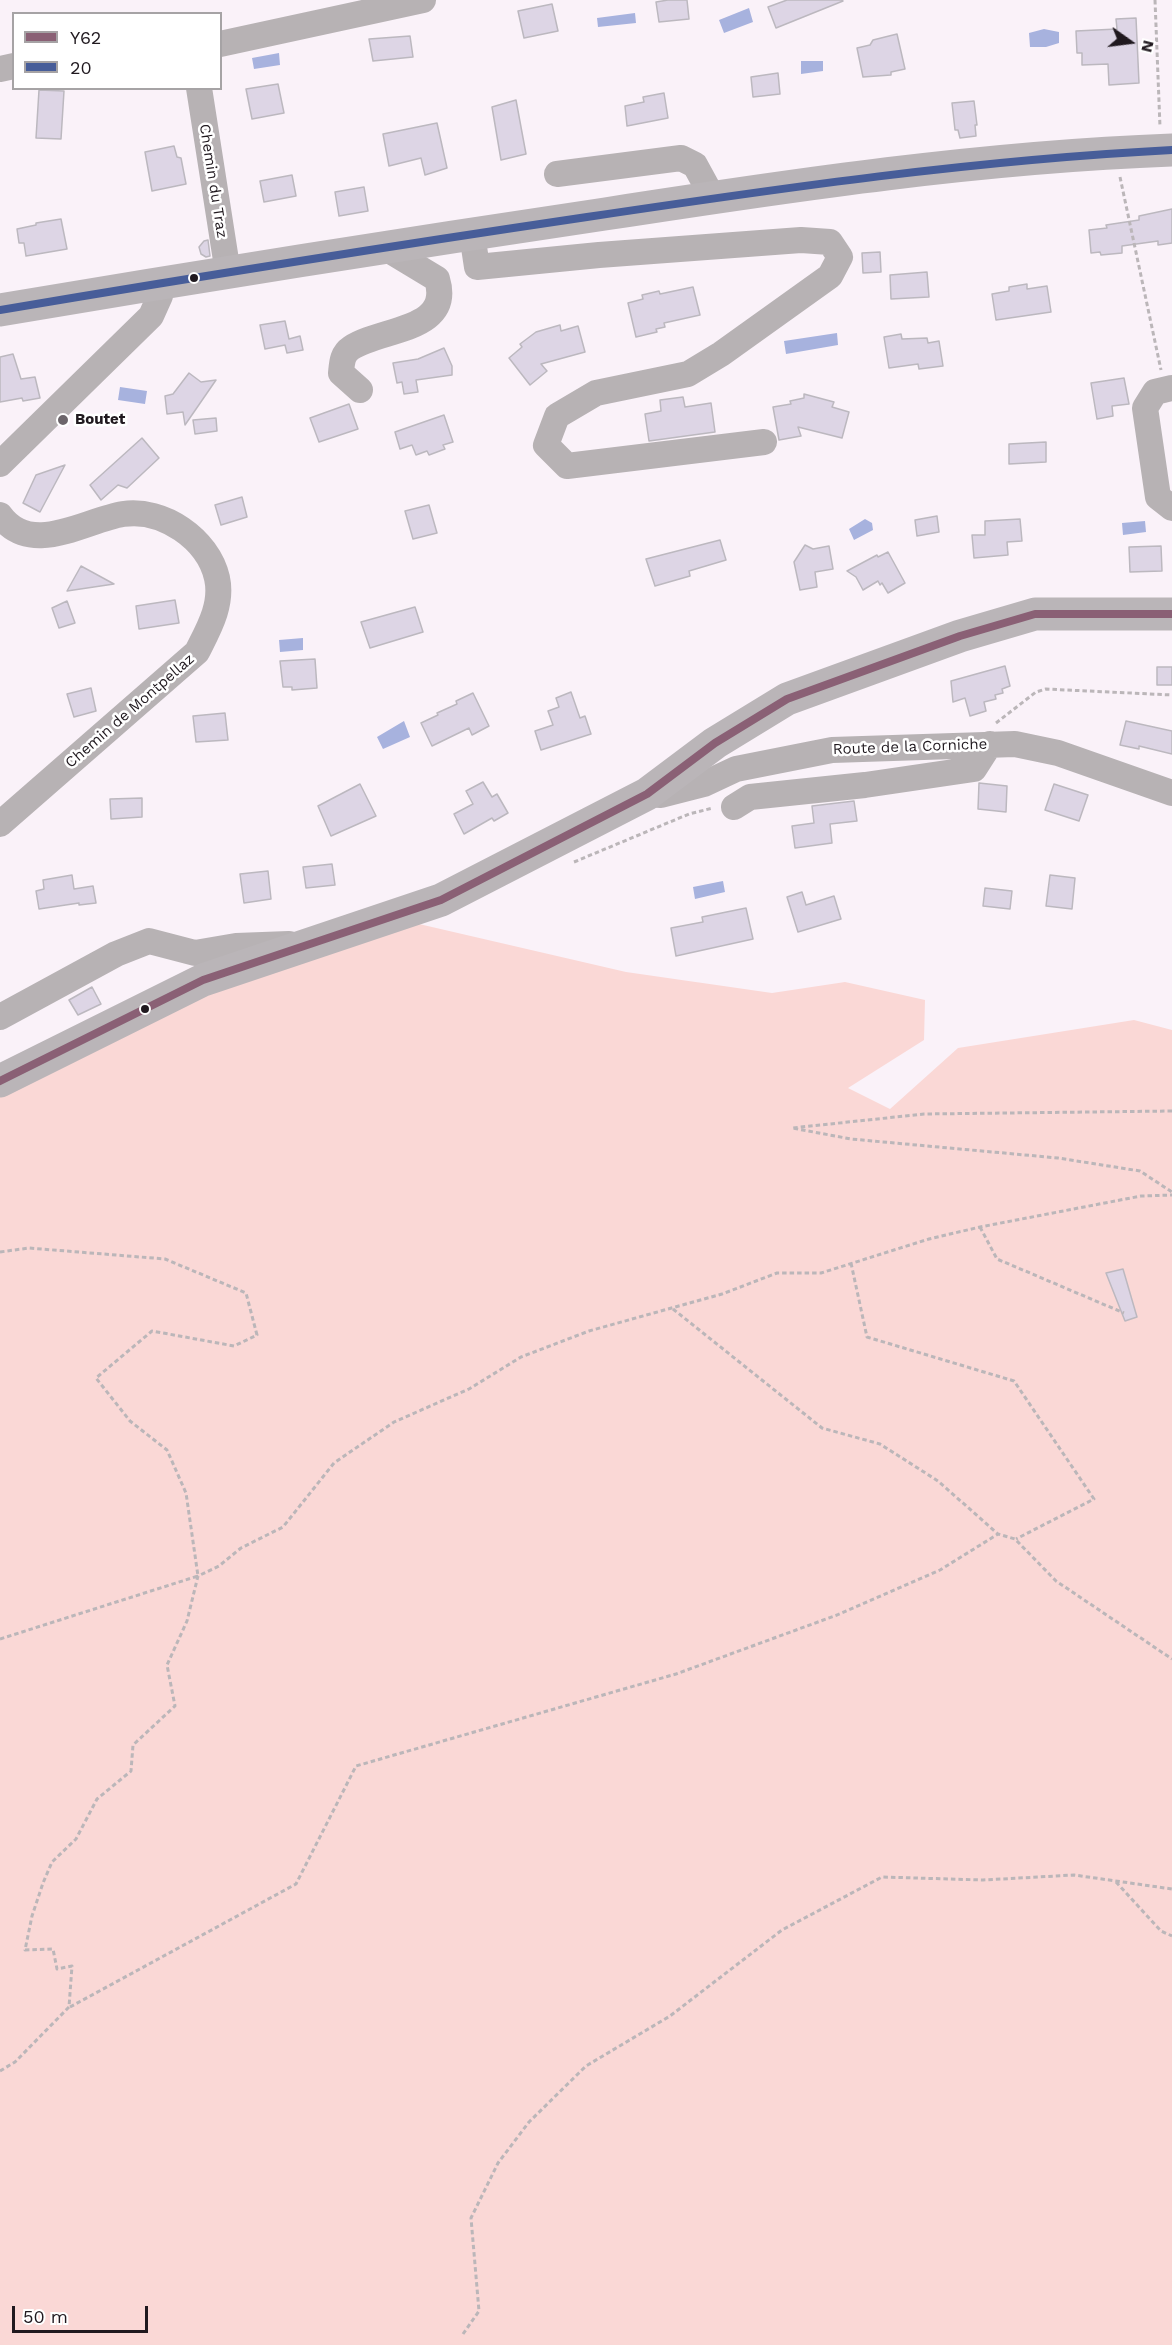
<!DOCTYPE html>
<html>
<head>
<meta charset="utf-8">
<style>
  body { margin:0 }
  #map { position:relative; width:1172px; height:2345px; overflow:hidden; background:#faf2f9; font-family:"Work Sans",sans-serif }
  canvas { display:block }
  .legend { position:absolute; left:12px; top:12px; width:210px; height:78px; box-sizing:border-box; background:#fff; border:2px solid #a6a3a5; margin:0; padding:8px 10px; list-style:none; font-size:18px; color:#20191f }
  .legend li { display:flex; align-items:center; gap:12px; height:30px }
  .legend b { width:30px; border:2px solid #a6a3a5 }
  .north { position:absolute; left:1100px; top:12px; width:60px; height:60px; -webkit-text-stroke:4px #fff; paint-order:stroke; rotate:104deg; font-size:16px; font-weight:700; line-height:24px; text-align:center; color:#20191f }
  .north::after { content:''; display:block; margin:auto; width:21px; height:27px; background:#20191f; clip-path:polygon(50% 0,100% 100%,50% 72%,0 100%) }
  .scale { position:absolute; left:12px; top:2306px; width:136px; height:27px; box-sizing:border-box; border:3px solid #20191f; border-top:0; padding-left:8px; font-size:18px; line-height:21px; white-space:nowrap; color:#20191f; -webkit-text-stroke:4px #fff; paint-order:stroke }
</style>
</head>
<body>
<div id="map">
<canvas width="1172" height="2345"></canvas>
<ul class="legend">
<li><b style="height:8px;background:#8a6075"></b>Y62</li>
<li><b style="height:8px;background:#475d99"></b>20</li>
</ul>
<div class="north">N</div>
<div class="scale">50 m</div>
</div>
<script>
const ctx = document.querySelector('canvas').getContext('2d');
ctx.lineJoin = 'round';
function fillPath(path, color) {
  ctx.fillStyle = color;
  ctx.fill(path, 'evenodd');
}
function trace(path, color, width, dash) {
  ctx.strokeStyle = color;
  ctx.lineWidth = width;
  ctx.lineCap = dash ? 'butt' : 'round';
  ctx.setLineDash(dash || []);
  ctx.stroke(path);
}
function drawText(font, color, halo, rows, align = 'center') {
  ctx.font = font + ' "Work Sans",sans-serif';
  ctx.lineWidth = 5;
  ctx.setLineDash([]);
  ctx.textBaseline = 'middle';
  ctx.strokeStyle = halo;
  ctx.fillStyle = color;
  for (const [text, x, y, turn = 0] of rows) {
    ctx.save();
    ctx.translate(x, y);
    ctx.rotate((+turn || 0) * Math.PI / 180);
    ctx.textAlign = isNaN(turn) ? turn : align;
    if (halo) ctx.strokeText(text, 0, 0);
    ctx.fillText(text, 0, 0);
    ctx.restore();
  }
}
fillPath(new Path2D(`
  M419 924 626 972 772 993 845 982 925 1000 924 1040 848 1088 890 1109 958 1048 1134 1020 1172 1030V2345H0V1067L38 1044Z`), '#fad8d6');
fillPath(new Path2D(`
  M749 8 753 22 724 33 719 20Z
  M635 13 636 23 598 27 597 18Z
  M1044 29 1059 32V43L1046 47H1030L1029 33Z
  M279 53 280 65 254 69 252 58Z
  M801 61H823V71L801 74Z
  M837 333 838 345 786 354 784 341Z
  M120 387 147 391 145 404 118 400Z
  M865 519 872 523 873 530 854 540 849 529Z
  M1145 521 1146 532 1123 535 1122 523Z
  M303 638V650L280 652 279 640Z
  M404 721 410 737 383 749 377 737Z
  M723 881 725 892 695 899 693 887Z`), '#a7b2de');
const building = new Path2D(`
  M668 0H687L689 19 659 22 656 2Z
  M787 0H842L843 1 776 28 768 7Z
  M552 4 558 31 524 38 518 11Z
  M1136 18 1139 83 1109 85 1108 64 1082 65V53H1077L1076 31 1117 29 1116 19Z
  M897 34 905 69 891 72V75L863 77 857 48 870 45 873 40Z
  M410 36 413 57 373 61 369 39Z
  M778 73 780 94 753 97 751 77Z
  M278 84 284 113 252 119 246 89Z
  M39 90 64 91 61 139 36 138Z
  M664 93 668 118 627 126 625 106 644 102 643 97Z
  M516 100 526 154 501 160 492 107Z
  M974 101 977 125H975L976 136 960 138 958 130H955L952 103Z
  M437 123 447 168 425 175 421 158 389 166 383 134Z
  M174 146 177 157 181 158 186 184 152 191 145 152Z
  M292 175 296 196 264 202 260 181Z
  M364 187 368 211 339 216 335 192Z
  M1172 209V243L1158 245V241L1122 246V253L1101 255 1100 252 1091 253 1089 230 1107 228 1106 225 1139 220V216Z
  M61 219 67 249 26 256 24 243H19L17 229 36 225V223Z
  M208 240 210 256 206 257 201 254 199 247 204 241Z
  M880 252 881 272 863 273 862 253Z
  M927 272 929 297 891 299 890 275Z
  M1027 284V289L1047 286 1051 312 996 320 992 294 1009 291V287Z
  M693 287 700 315 664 323 665 327 656 329 657 332 636 337 628 303 643 299 642 295 659 291 660 294Z
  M285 321 289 339 300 336 303 350 287 353 285 345 265 349 260 325Z
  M560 325 561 331 578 326 585 352 541 364 547 371 530 385 509 358 522 347 520 344 536 332Z
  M901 334 902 339 927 338 928 343 939 341 943 366 919 369 918 364 889 368 884 337Z
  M444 348 452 366V375L416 380 418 392 404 394 402 382 397 383 393 363 418 359Z
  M13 354 21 379 35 377 40 398 23 401 22 398 0 402V357Z
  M189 373 201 382 216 380 185 425 183 412 167 414 165 396 173 394Z
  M1124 378 1129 404 1112 406 1113 416 1097 419 1091 383Z
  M804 394 834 402 832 407 849 412 842 438 798 427 801 436 779 440 773 407 791 404 790 401 804 398Z
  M683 397 685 407 711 403 715 432 649 441 645 414 661 411 660 400Z
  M349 404 358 429 319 442 310 418Z
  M444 415 453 442 443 445 445 449 429 455 427 451 416 455 412 445 400 449 395 432Z
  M216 418 217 431 195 434 193 420Z
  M142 438 159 458 127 488 118 485 101 500 90 485Z
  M1046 442V462L1009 464V444Z
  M65 465 40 512 23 503 36 475Z
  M242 497 247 517 221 525 215 505Z
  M429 505 437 533 413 539 405 511Z
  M937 516 939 532 917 536 915 520Z
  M1020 519 1022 541 1007 542 1008 555 974 558 972 535H985V521Z
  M720 540 726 560 689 571 690 576 655 586 646 559Z
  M805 545 813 549 829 546 833 569 815 572 817 587 800 590 794 562Z
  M1161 546 1162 571 1130 572 1129 547Z
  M888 552 905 583 888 593 882 583 880 585 878 581 863 590 856 577 847 571 877 555 878 557Z
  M81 566 114 584 67 591Z
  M175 600 179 623 139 629 136 606Z
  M67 601 75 623 59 628 52 608Z
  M415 607 423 632 370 648 361 622Z
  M315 659 317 688 292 690V687H283L280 661Z
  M1005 666 1010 686 1002 689 1003 693 995 695 996 699 984 702 986 711 970 716 965 698 953 702 951 681Z
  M1157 667H1172V685H1157Z
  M91 688 96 711 74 717 67 694Z
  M571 692 580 718 585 716 591 734 541 750 535 731 553 725 548 711 559 707 556 698Z
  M473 693 489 726 472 735 469 728 432 746 421 723 438 715 437 713 457 704 456 701Z
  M225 713 228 740 196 742 193 716Z
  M1126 721 1172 731V754L1139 746V749L1120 745Z
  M483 782 492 797 497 794 508 813 494 821 492 818 464 834 454 814 473 804 466 791Z
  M979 783 1007 786 1006 812 978 809Z
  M360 784 376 816 331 836 318 806Z
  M1054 784 1088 795 1079 821 1045 810Z
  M142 798V817L111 819 110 799Z
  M854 801 857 821 830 824 832 843 795 848 792 826 814 823 812 806Z
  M332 864 335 885 306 888 303 867Z
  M268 871 271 899 244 903 240 874Z
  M72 875 74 889 93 886 96 903 79 905V903L39 909 36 891 44 889 43 880Z
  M1050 875 1075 878 1072 909 1046 906Z
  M985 888 1012 891 1010 909 983 906Z
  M802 892 806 905 834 896 841 919 798 932 787 897Z
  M746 908 753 939 676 956 671 928 703 922 702 917Z
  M92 987 101 1004 78 1015 69 1000Z
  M1123 1269 1137 1317 1125 1321 1106 1273Z`);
fillPath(building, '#ddd5e5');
trace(building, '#bcb8bf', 1.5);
trace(new Path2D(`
  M1155 0 1160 127
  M1120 177 1161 370
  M996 723 1036 692 1046 689 1172 695
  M574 862 689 814 713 808
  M1172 1111 924 1114 792 1128 851 1139 1058 1158 1140 1171 1172 1192
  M980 1227 997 1259 1124 1313
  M0 1252 29 1248 165 1259 246 1293 257 1335 234 1346 152 1331 96 1378 130 1421 167 1450 186 1493 198 1576 0 1639
  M851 1263 867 1337 1014 1381 1094 1499 1016 1539
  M673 1309 822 1428 880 1444 938 1481 998 1534 1015 1539 1056 1581 1172 1659
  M1116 1882 1161 1931 1172 1936
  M70 2007 296 1884 356 1766 676 1674 837 1615 940 1570 998 1534
  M0 2071 15 2062 69 2007 72 1966 57 1969 53 1949 25 1950 32 1916 43 1883 52 1862 76 1839 97 1799 131 1771 133 1745 175 1706 167 1665 187 1621 198 1576 219 1566 241 1548 283 1527 334 1463 394 1422 469 1389 521 1357 589 1331 722 1294 777 1273H821L929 1239 980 1227 1141 1196 1172 1195
  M463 2334 479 2311 471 2218 498 2163 529 2122 586 2066 670 2016 782 1930 882 1877 983 1880 1074 1875 1172 1889`), '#bbb6b9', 3, [4.5, 3]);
trace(new Path2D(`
  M220 44 423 0
  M0 69 14 66
  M199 88 228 273
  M557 174 681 158 695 165 713 198
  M472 234 477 267 599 255 801 240 830 242 840 257 830 276 721 354 688 374 596 393 557 416 546 445 567 466 764 442
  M1172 388 1155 392 1145 408 1158 497 1172 508
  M360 390 341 373C342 363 342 354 351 348 380 328 453 332 437 279L384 247
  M0 464 151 316 160 296 161 284
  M0 515C31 558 85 520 123 514 163 508 208 539 217 578 223 605 208 630 197 652L0 824
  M647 794 661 795 704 784 736 769 832 750 1015 744 1058 753 1172 793
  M734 807 750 797 865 785 974 769 990 744
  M0 1017 116 954 149 941 195 953 236 946 289 944`), '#b7b2b4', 26);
trace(new Path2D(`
  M0 310C201 276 403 244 605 214 793 185 982 157 1172 150
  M0 1081 203 980 441 900 647 794 715 743 787 699 960 636 1035 614H1172`), '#bab5b8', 33);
trace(new Path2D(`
  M0 1081 203 980 441 900 647 794 715 743 787 699 960 636 1035 614H1172`), '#8a6075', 8);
trace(new Path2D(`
  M0 310C196 277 391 246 587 217 782 188 975 160 1172 150`), '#475d99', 8);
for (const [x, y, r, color] of [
  [194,278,5,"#20191f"],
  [63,420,6,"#6c656b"],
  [145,1009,5,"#20191f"]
]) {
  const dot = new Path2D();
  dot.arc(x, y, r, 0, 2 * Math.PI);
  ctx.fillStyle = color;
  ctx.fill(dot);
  trace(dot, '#fff', 2);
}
drawText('15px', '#20191f', '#fff', [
  ["Chemin du Traz",213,181,81],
  ["Chemin de Montpellaz",130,711,-41],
  ["Route de la Corniche",910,747,-2]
]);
drawText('bold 15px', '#20191f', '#fff', [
  ["Boutet",75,420]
], 'left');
</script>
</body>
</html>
